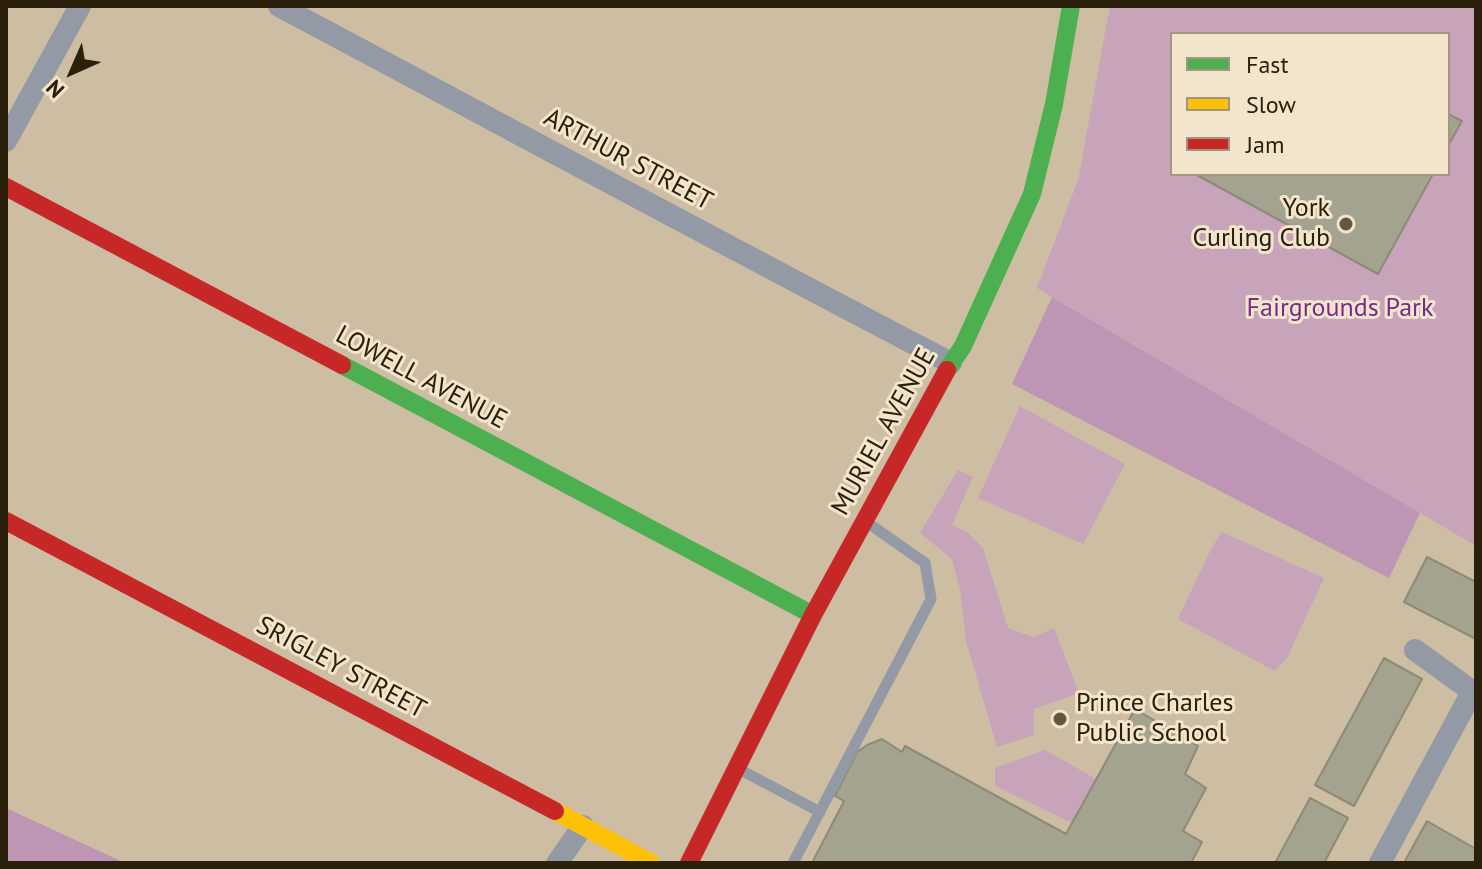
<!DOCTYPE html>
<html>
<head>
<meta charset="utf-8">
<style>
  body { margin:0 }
  #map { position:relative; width:1482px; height:869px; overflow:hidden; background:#cdbda2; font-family:"PT Sans",sans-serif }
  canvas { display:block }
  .frame { position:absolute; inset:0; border:8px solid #2b200c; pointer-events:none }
  .legend { position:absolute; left:1170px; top:32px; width:280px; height:144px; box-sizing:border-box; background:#f3e4cc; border:2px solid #a3967f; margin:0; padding:10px 14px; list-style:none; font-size:24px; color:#2b200c }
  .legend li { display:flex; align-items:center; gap:16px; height:40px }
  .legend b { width:40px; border:2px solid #a3967f }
  .north { position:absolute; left:32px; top:32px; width:80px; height:80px; -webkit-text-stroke:6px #f3e4cc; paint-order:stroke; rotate:225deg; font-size:22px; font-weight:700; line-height:32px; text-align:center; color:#2b200c }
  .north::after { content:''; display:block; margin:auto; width:28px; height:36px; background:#2b200c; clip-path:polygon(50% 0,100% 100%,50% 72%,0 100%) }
</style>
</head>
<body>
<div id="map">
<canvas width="1482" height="869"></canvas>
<div class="frame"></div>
<ul class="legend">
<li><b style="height:10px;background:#4caf50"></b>Fast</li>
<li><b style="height:10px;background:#ffc107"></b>Slow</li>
<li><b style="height:10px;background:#c62828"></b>Jam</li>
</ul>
<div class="north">N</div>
</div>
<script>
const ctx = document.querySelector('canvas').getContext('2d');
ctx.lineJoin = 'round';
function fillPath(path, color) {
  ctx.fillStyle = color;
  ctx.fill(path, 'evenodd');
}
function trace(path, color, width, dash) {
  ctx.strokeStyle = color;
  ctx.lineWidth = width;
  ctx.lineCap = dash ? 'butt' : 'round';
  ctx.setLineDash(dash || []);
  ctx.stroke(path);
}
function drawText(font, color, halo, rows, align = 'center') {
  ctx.font = font + ' "PT Sans",sans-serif';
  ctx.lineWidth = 6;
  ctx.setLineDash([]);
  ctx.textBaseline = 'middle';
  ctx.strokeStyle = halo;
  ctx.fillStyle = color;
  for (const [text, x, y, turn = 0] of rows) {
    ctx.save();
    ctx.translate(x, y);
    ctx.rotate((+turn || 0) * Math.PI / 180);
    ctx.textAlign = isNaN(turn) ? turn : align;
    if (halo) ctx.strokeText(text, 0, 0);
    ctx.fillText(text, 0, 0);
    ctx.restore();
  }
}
fillPath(new Path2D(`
  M1110 6H1476V546L1037 288 1078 180ZM1172 34H1448V174H1172Z
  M1020 406 1125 464 1083 544 978 498Z
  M958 470 973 477 952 525 967 532 983 548 1008 628 1033 637 1054 628 1079 693 1034 709V735L997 747 966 641 960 589 952 559 920 533Z
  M1222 532 1324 578 1287 658 1275 671 1178 619 1211 549Z
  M1045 750 1096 779 1072 823 995 786V768Z`), '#c8a4bb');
fillPath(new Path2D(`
  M1052 297 1420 513 1389 578 1012 384Z
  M6 808 125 863H6Z`), '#be95b4');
const building = new Path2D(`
  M1448 114 1462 121 1448 146Z
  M1195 174H1433L1378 274Z
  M1427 557 1476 582V639L1404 602Z
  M1384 658 1422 679 1354 806 1315 785Z
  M1135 709 1198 746 1185 774 1206 788 1183 831 1202 842 1191 863H812L844 801 835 796 857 752 867 745 882 739 902 752 905 746 1066 834Z
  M1310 798 1348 818 1324 863H1275Z
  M1427 821 1476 849V863H1408L1405 861Z`);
fillPath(building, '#a3a38f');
trace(building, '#8c8b77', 2);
trace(new Path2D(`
  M739 769 820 812
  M793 863 931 599 925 563 868 523`), '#939aa5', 11);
trace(new Path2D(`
  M279 6C503 125 726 246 951 363
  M6 141 80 6
  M1415 650 1476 694
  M557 863 583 826
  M1380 863 1472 692`), '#939aa5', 22);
trace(new Path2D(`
  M342 365 813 615
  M947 370 963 346 1032 194 1054 104 1071 6`), '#4caf50', 18);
trace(new Path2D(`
  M555 811 651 863`), '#ffc107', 18);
trace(new Path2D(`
  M6 187 342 365
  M6 521 555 811
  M689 863 813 615 947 370`), '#c62828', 18);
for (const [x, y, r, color] of [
  [1346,224,8,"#645740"],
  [1060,719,8,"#645740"]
]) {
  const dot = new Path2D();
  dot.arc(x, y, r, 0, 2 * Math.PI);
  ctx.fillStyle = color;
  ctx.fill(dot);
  trace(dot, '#f3e4cc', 3);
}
drawText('26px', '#2b200c', '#f3e4cc', [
  ["ARTHUR STREET",628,160,28],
  ["LOWELL AVENUE",421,378,28],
  ["MURIEL AVENUE",884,432,-61],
  ["SRIGLEY STREET",341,668,28]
]);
drawText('26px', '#2b200c', '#f3e4cc', [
  ["York",1330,209],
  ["Curling Club",1330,239],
  ["Prince Charles",1076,704,"left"],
  ["Public School",1076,734,"left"]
], 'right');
drawText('26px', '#782b8b', '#f3e4cc', [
  ["Fairgrounds Park",1340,309]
]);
</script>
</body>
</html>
